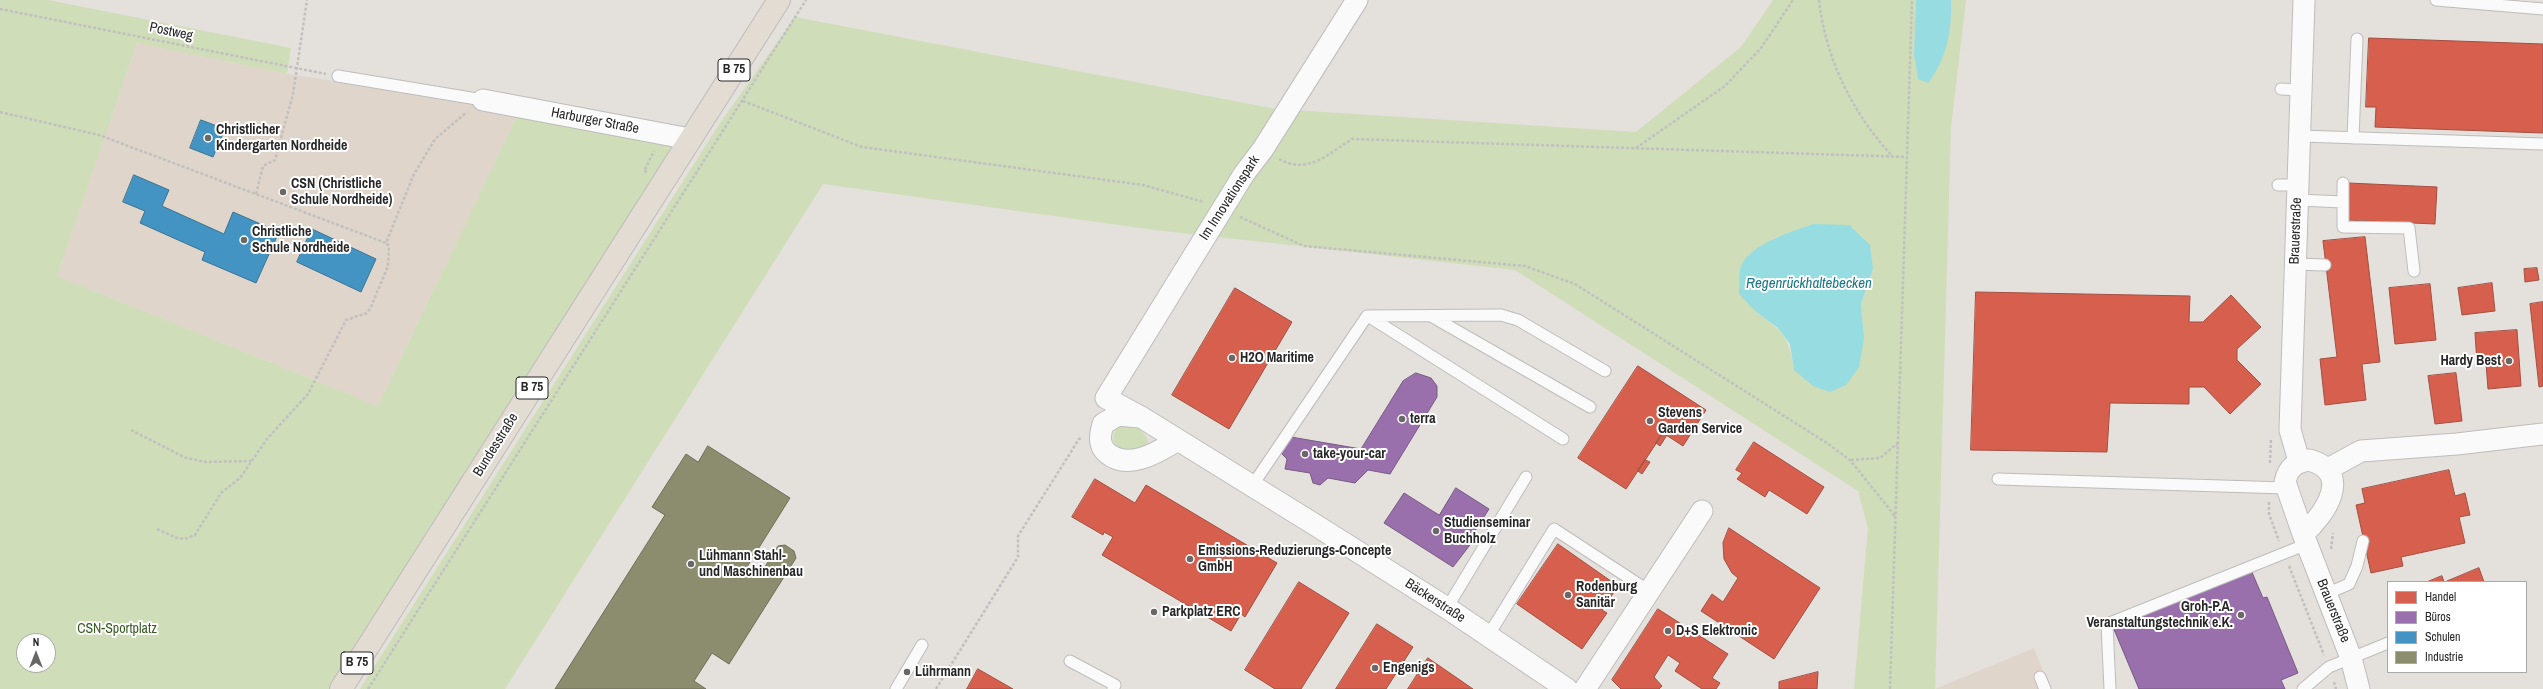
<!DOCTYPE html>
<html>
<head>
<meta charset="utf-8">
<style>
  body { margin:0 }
  #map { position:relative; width:2543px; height:689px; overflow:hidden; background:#e4e0dc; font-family:"Archivo Narrow",sans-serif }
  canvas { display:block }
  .legend { position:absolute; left:2387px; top:581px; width:140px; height:92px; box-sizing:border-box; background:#fff; border:1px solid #a9a9a9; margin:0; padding:5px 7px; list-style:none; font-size:12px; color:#272727 }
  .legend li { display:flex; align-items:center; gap:8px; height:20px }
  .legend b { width:20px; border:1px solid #a9a9a9 }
  .north { position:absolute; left:16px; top:633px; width:40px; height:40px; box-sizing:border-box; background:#fff; border:1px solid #a9a9a9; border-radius:50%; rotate:0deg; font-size:11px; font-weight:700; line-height:16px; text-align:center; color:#272727 }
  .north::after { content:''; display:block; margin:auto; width:14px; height:18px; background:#696866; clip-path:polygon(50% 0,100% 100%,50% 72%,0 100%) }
</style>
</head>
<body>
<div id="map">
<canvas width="2543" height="689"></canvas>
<ul class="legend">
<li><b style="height:11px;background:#d6604d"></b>Handel</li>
<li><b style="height:11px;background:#9970ab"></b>Büros</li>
<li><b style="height:11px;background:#4393c3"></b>Schulen</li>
<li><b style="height:11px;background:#8c8c6e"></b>Industrie</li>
</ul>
<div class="north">N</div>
</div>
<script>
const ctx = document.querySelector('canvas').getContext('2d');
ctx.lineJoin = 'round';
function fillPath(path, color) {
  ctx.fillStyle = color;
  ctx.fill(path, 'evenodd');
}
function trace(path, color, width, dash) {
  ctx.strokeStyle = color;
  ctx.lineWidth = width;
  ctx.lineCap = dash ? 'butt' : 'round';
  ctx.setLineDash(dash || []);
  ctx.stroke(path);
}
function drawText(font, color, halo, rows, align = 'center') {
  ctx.font = font + ' "Archivo Narrow",sans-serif';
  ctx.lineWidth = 4;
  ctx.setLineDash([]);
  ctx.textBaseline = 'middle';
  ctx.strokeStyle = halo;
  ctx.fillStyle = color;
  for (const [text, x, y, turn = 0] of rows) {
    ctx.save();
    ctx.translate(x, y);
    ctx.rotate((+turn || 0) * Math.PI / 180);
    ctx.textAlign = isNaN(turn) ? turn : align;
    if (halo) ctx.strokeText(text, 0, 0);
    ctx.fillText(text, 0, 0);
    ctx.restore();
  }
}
fillPath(new Path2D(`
  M137 43 287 74 521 108 378 406 57 276Z
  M2034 648 2050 689H1935Z`), '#dfd5cb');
fillPath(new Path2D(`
  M0 0H48L291 48 287 74 137 43 57 276 378 406 521 108 690 139 341 689H0ZM24 641H48V665H24Z
  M1773 0H1916L1914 55 1918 79 1951 5V0H1966L1951 127 1935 689H1854L1868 528 1858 491 1515 270 1155 230 823 184 505 689H360L720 123 795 17 1276 109 1636 132 1741 47ZM1813 224 1873 269 1861 304 1864 339 1794 370C1788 334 1784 333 1755 311L1748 255 1775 238Z
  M1127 424C1136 426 1145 431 1148 441L1146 446 1127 451 1117 450C1112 441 1112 435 1118 426Z`), '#cfddb8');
fillPath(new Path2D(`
  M1916 0H1951C1952 30 1947 59 1928 83L1918 79 1914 55Z
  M1813 224 1849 225 1870 245 1873 269 1861 304 1864 339 1859 367 1846 385 1830 392 1813 386 1794 370 1790 344 1778 328 1755 311 1739 294C1740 286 1738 273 1741 266 1750 244 1793 231 1813 224Z`), '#96dce0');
const shops = new Path2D(`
  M2369 38 2543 44V133L2375 127 2376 107H2366Z
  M2348 183 2437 187 2435 224 2346 220Z
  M2365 237 2380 362 2362 364 2366 400 2325 405 2320 359 2337 357 2323 241Z
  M2537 268 2539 280 2525 282 2524 269Z
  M2492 283 2495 311 2462 315 2458 288Z
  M2430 284 2436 340 2395 344 2389 288Z
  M1235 288 1292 322 1229 429 1172 395Z
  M1976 292 2190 296 2189 322H2203L2231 295 2261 327 2237 349V360L2261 384 2230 414 2204 387H2189V404L2110 403 2107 452 1971 450Z
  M2543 302V386L2539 387 2530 304Z
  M2517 330 2521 386 2488 389 2486 363 2477 364 2475 333Z
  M1638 366 1706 410 1683 446 1663 433 1626 489 1578 458Z
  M2456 373 2462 421 2435 424 2428 376Z
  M1663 433 1667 435 1660 446 1656 443Z
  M1754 442 1824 487 1807 514 1769 490 1765 497 1737 479 1742 473 1736 470Z
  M1645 460 1650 462 1642 474 1638 471Z
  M2449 470 2455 496 2465 493 2470 515 2459 517 2465 543 2401 557 2403 566 2371 573 2356 505 2365 503 2362 489Z
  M1095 479 1135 503 1146 485 1277 563 1245 617 1241 614 1231 631 1102 555 1113 537 1104 532 1103 535 1072 517Z
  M1729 528 1820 588 1774 659 1701 611 1712 594 1723 602 1738 578 1732 573 1724 559 1723 543Z
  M1558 544 1618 586 1602 610 1607 613 1582 649 1517 604Z
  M2479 568 2484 582H2445Z
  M2442 576 2444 582H2427Z
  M1299 582 1349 613 1301 689H1275L1245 670Z
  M1658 609 1728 654 1712 678 1720 683 1716 689H1702L1675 671 1680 663 1668 655 1654 677 1662 686 1659 689H1621L1612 680Z
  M1377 624 1413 647 1386 689H1336Z
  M1428 658 1473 689H1408Z
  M978 669 1013 689H967Z
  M1818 672 1817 689H1779V682Z`);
fillPath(shops, '#d6604d');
trace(shops, '#a24f42', 1);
const offices = new Path2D(`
  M1416 373 1431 378 1437 386V397L1390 474 1368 470 1355 483 1328 478 1320 485 1313 483 1310 473 1285 469 1287 459 1278 450 1291 437 1361 449 1403 381Z
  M1456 488 1489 509 1470 539 1473 541 1453 567 1384 523 1404 493 1439 515Z
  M2251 570 2263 598 2267 597 2298 673 2281 680 2285 689H2139L2113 627Z`);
fillPath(offices, '#9970ab');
trace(offices, '#775a83', 1);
const schools = new Path2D(`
  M201 120 225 129 213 157 190 148Z
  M134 175 169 190 162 206 224 234 233 212 279 232 256 283 202 260 205 252 140 223 145 211 123 202Z
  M312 229 376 259 361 292 297 262Z`);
fillPath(schools, '#4393c3');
trace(schools, '#3b7394', 1);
const industry = new Path2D(`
  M708 446 790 498 745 570 758 578 778 546 785 545 794 551 796 558 729 664 712 653 694 681 706 689H555L665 515 652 507 686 454 698 462Z`);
fillPath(industry, '#8c8c6e');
trace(industry, '#6e6e59', 1);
const lane = new Path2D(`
  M2436 0 2543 9
  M338 76 483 100
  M2281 89 2301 90
  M2300 136 2543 144
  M2353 138 2357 39
  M2343 183V227L2409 228 2414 271
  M2278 185H2298
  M2298 200 2343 202
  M2295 264 2325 265
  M1368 316 1563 439
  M1431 316 1590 407
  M1998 479 2285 488
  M1252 486 1367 316 1501 315 1518 320 1605 371
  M2326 594 2349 584 2357 566 2363 541
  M1447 608 1526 477
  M1488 636 1554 529 1649 591
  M1070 661 1115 685 1113 689
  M2040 677 2045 689
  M896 689 922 645
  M2110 689 2107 624 2307 544
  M2303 689 2329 667 2388 643`);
const street = new Path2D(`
  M1357 0 1263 149 1244 174 1106 398 1141 417 1317 526 1447 608 1567 689
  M483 100 690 139
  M1139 417 1118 415 1103 424C1100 435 1098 445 1107 453 1129 471 1158 452 1178 440
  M2309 460C2354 472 2325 515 2303 534L2285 482C2288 468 2295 462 2309 460Z
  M2299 461 2290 430 2304 0
  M2328 469 2361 451 2457 444 2543 434
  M2303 534 2351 658 2359 689
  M1585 689 1702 511`);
const primary = new Path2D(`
  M341 689 779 0`);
trace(lane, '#bebdbd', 13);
trace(street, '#bebdbd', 23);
trace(primary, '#bebcbb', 24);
trace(new Path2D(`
  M1819 0C1826 60 1852 112 1892 156
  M0 9 326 74
  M743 101 862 147 1143 185 1204 202
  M0 112 99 135 386 243 413 176 435 139 467 112
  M1636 148 1725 86 1761 48 1793 0
  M1279 159C1308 175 1328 154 1352 139L1907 157
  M647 172 644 171 654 151
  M256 194 263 166 275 160 293 94 307 0
  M1240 217 1304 246 1525 266 1575 284 1827 443 1850 460 1895 516
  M131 430 186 458 206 462 251 461
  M1851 460 1880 458 1898 443
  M2270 463 2271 438
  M2269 502V514L2279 541
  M157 529 177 538 185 539 195 535 221 493 240 478 267 439 308 394 346 320 367 313 371 307 388 266 389 246 386 243
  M2331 549 2333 533
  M2289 566 2324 655
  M2334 682 2336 689
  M368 689 806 0
  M936 689 1018 557V536L1079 439 1082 438
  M1890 689 1912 0`), '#c1c0c0', 2.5, [3, 2]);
trace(lane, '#fbfafa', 11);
trace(street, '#fbfafa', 21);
trace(primary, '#e3dcd3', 22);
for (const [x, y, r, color] of [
  [208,138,4,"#696866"],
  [283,192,4,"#696866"],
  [244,240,4,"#696866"],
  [1232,358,4,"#696866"],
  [2509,361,4,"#696866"],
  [1402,419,4,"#696866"],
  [1650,421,4,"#696866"],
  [1305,454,4,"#696866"],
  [1436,531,4,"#696866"],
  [1190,559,4,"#696866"],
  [691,564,4,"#696866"],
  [1568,595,4,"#696866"],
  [1154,612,4,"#696866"],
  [2241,615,4,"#696866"],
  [1668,631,4,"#696866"],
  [1375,668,4,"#696866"],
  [907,672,4,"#696866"]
]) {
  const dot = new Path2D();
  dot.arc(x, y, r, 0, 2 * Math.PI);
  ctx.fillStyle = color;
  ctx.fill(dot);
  trace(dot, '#fff', 1.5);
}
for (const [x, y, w] of [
  [734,70,32],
  [532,388,32],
  [357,663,32]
]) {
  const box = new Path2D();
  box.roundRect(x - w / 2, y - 11, w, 22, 3);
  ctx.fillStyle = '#fff';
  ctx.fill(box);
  trace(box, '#272727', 1);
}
drawText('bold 13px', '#272727', null, [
  ["B 75",734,70],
  ["B 75",532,388],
  ["B 75",357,663]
]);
drawText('14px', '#272727', '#fff', [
  ["Postweg",171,32,12],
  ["Harburger Straße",595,121,11],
  ["Im Innovationspark",1230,198,-57],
  ["Brauerstraße",2296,231,-88],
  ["Bundesstraße",496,445,-58],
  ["Bäckerstraße",1435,601,33],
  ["Brauerstraße",2333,611,68]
]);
drawText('bold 14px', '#272727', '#fff', [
  ["Christlicher",216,130],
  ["Kindergarten Nordheide",216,146],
  ["CSN (Christliche",291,184],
  ["Schule Nordheide)",291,200],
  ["Christliche",252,232],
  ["Schule Nordheide",252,248],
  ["H2O Maritime",1240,358],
  ["Hardy Best",2501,361,"right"],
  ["Stevens",1658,413],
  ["Garden Service",1658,429],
  ["terra",1410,419],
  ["take-your-car",1313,454],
  ["Studienseminar",1444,523],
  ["Buchholz",1444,539],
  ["Emissions-Reduzierungs-Concepte",1198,551],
  ["GmbH",1198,567],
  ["Lühmann Stahl-",699,556],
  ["und Maschinenbau",699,572],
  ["Rodenburg",1576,587],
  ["Sanitär",1576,603],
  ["Groh-P.A.",2233,607,"right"],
  ["Veranstaltungstechnik e.K.",2233,623,"right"],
  ["Parkplatz ERC",1162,612],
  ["D+S Elektronic",1676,631],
  ["Engenigs",1383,668],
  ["Lührmann",915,672]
], 'left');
drawText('14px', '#375b1f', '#fff', [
  ["CSN-Sportplatz",117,629]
]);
drawText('italic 15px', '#197888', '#fff', [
  ["Regenrückhaltebecken",1809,284]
]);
</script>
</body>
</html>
